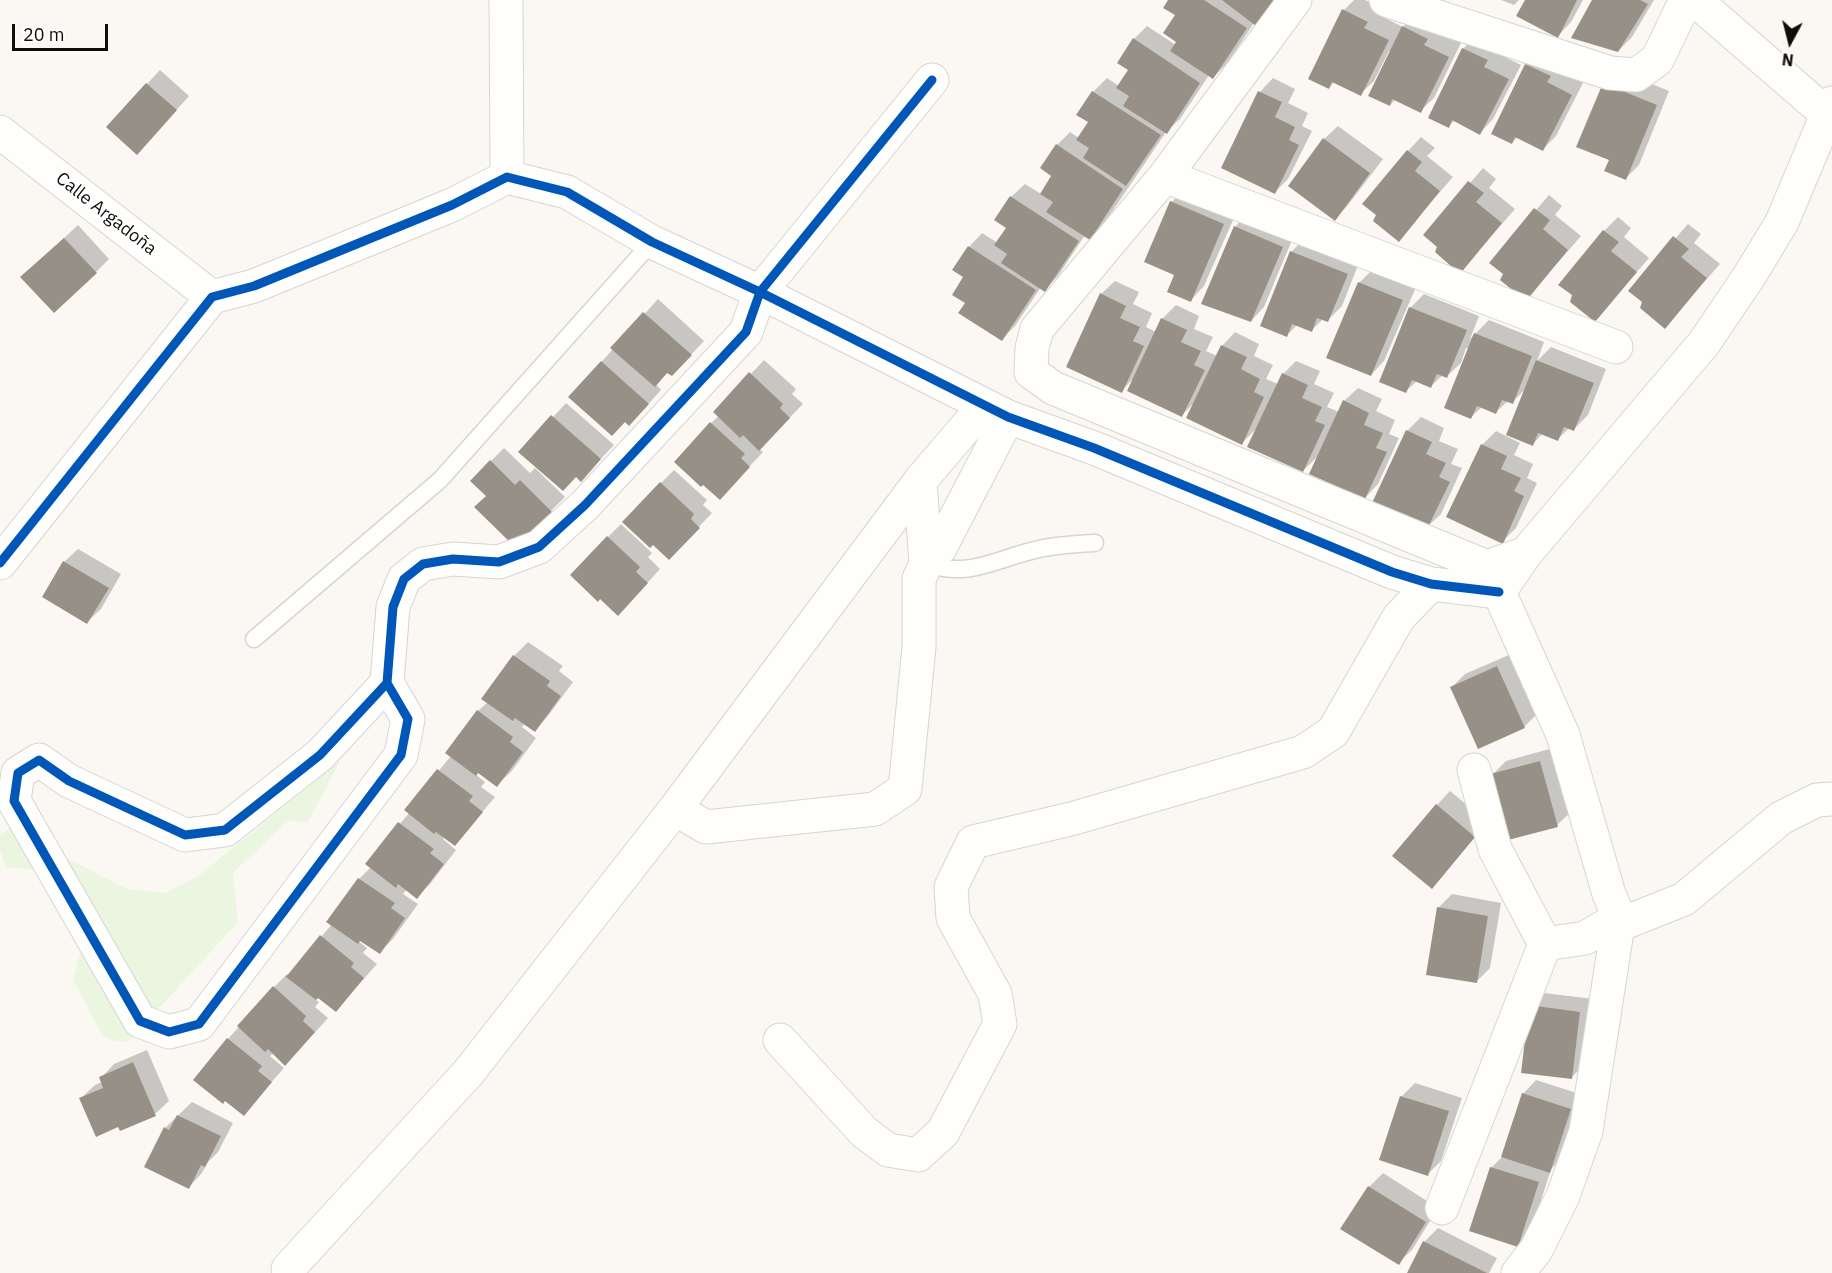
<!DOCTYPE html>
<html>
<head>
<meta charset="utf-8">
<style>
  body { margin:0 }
  #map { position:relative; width:1832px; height:1273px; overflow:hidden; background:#fbf8f4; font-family:"IBM Plex Sans",sans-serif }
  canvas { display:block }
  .north { position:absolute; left:1760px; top:12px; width:60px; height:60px; -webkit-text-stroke:4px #fff; paint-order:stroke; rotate:187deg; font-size:16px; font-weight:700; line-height:24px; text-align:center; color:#110c07 }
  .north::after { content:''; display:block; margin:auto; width:21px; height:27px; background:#110c07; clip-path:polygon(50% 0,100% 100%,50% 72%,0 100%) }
  .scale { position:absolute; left:12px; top:24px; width:96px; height:27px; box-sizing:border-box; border:3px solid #110c07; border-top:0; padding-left:8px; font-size:18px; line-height:21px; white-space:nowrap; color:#110c07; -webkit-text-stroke:4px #fff; paint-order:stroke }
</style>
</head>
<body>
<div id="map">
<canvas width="1832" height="1273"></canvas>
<div class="north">N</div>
<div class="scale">20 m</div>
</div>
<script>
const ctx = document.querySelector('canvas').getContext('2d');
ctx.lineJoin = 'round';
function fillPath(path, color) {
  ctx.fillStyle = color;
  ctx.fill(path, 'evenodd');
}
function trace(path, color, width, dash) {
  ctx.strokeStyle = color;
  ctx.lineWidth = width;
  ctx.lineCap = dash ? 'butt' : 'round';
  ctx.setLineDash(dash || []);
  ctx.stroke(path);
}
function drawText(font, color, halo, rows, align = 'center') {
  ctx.font = font + ' "IBM Plex Sans",sans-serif';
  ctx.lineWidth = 6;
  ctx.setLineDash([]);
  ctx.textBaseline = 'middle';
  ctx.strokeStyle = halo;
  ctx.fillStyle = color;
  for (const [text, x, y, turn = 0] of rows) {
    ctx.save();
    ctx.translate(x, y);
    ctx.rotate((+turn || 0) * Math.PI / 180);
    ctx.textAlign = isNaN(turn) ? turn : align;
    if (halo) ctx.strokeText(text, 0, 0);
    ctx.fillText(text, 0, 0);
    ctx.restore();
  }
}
fillPath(new Path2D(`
  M340 761 308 822 288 821 233 873 238 922 128 1042 114 1041 103 1036 73 980 84 940 38 870 6 867 0 850V835L9 828 127 889 165 893 197 877Z`), '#eaf6e0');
fillPath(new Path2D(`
  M1170 0H1278L1254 23 1227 64 1213 77 1209 75 1180 119 1166 132 1103 225 1090 238 1085 235 1058 276 1044 290 1041 287 1015 326 1002 339 967 303 969 247 982 233 998 243 1008 228 1011 197 1025 184 1041 194 1053 175 1057 145 1070 132 1079 138 1090 122 1078 114 1093 92 1107 78 1119 86 1130 70 1134 39 1147 26 1176 45 1178 41 1177 15Z
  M1354 0H1365L1381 8 1377 14 1403 27 1417 13 1437 31 1461 43 1434 98 1420 111 1396 99 1390 105 1392 52 1389 51 1374 81 1360 94 1335 81 1329 88 1344 10Z
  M1501 0H1519L1514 5Z
  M1526 0H1583L1571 22 1558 36Z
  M1593 0H1654L1632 37 1618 51Z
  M1476 35 1497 53 1521 65 1493 119 1480 133 1455 120 1449 126 1463 49Z
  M1540 51 1584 81 1556 136 1543 149 1518 137 1512 142 1526 65Z
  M160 70 189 96 151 139 147 84Z
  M1618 70 1669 91 1639 165 1625 179 1611 159Z
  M1273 78 1295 89 1288 103 1308 113 1302 126 1312 131 1288 179 1275 192 1223 167 1260 92Z
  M1338 126 1383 159 1348 205 1335 219 1324 139Z
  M1421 137 1435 148 1427 156 1453 177 1398 240 1408 151Z
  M1483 168 1496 179 1489 188 1515 209 1460 272 1439 246 1425 235Z
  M1185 188 1237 211 1204 286 1191 300 1176 274 1172 202Z
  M1549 195 1562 206 1555 215 1581 236 1526 299 1505 273 1491 262Z
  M1248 213 1295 233 1264 307 1251 321 1235 227Z
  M1618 217 1631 228 1624 237 1649 258 1595 320 1574 295 1560 284 1604 231Z
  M1688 224 1701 234 1694 243 1720 264 1665 327 1644 301 1630 290Z
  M78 225 109 259 96 272 36 264Z
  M1305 238 1360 260 1342 306 1328 320 1324 318 1312 330 1297 325 1287 335 1291 252Z
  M1373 269 1416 287 1384 361 1371 375 1359 283Z
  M1115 281 1139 292 1133 304 1152 313 1146 327 1156 332 1162 319 1176 305 1199 316 1194 329 1213 337 1206 351 1217 356 1222 346 1235 332 1259 344 1254 356 1273 365 1266 379 1278 384 1283 374 1296 361 1320 371 1314 384 1334 393 1327 407 1339 412 1344 401 1358 388 1382 399 1376 411 1395 420 1389 434 1399 438 1378 484 1365 498 1319 455 1303 471 1258 427 1242 443 1195 402 1182 415 1133 379 1121 391 1101 294Z
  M1424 294 1479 316 1470 339 1489 320 1544 342 1537 361 1551 347 1606 369 1588 415 1574 429 1570 427 1558 439 1543 433 1533 444 1527 388 1512 402 1508 401 1496 412 1482 407 1471 417 1469 349 1466 348 1461 363 1447 376 1443 375 1431 386 1417 381 1406 391 1410 308Z
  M658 299 704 341 685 361 668 372 656 384 661 390 642 411 626 421 570 397Z
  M764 360 796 389 792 394 803 404 759 449 763 452 733 484 711 423 719 416 715 412Z
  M566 403 614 445 594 466 577 476 521 452Z
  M1421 417 1444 428 1439 441 1458 449 1451 464 1462 468 1441 514 1427 527 1407 431Z
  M1496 431 1520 443 1514 455 1533 464 1527 478 1537 483 1516 528 1502 542 1482 445Z
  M504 448 530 473 535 468 565 497 516 546 488 496 472 480Z
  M674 470 707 500 703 505 712 513 669 558 661 483Z
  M621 524 652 553 648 557 660 569 631 601 608 537Z
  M78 549 121 574 101 609 87 622 64 562Z
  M528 642 563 666 559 671 573 682 548 716 535 730 525 723 522 727 536 738 511 772 497 785 478 771 475 774 485 782 481 787 495 797 455 844 445 836 443 839 456 850 430 884 417 897 407 889 403 894 418 904 393 939 380 952 360 939 358 941 367 948 363 953 377 964 336 1010 318 996 315 999 319 1002 315 1007 328 1018 299 1050 274 1053 270 1056 284 1068 243 1114 228 1039 274 987 287 974 289 975 332 924 359 879 371 867 367 864 409 813 406 810 451 756 478 711 488 702 483 699 514 656Z
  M1511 654 1538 713 1524 727 1452 687 1465 674Z
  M1553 748 1571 812 1557 825 1492 775 1506 761Z
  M1450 791 1488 822 1432 887 1437 805Z
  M1452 894 1501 903 1490 968 1477 981 1438 908Z
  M1544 993 1593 999 1585 1064 1572 1077 1531 1006Z
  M147 1050 169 1101 155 1114 121 1129 119 1125 81 1098 95 1085 102 1082 101 1078 114 1064Z
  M1536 1080 1583 1095 1563 1158 1551 1169 1531 1232 1518 1245 1491 1168 1503 1156 1523 1094Z
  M1415 1083 1462 1098 1441 1161 1428 1174 1401 1097Z
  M192 1102 233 1123 218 1152 208 1162 202 1173 189 1187 165 1128Z
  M1383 1173 1438 1208 1412 1250 1398 1263 1342 1229 1369 1187Z
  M1438 1228 1497 1258 1489 1273H1409L1424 1242Z`), '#0003');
fillPath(new Path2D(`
  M1168 0H1204L1247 28 1213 79 1170 51 1176 42 1163 33 1175 15 1163 8Z
  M1222 0H1276L1256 26Z
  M1525 0H1577L1558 38 1516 16Z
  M1592 0H1640L1648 4 1618 52 1571 38Z
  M1342 9 1368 22 1364 28 1389 40 1361 96 1332 82 1329 89 1308 79Z
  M1402 26 1428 39 1424 45 1449 57 1421 113 1392 99 1390 106 1368 96Z
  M1133 38 1200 83 1167 134 1123 106 1129 96 1116 88 1128 70 1117 63Z
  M1462 48 1488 60 1484 67 1509 79 1480 135 1452 120 1449 128 1428 118Z
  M1525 64 1551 76 1547 82 1572 95 1543 151 1515 137 1512 144 1491 134Z
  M146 83 177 110 137 155 106 127Z
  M1603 83 1657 105 1626 180 1604 171 1609 160 1576 147Z
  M1092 91 1161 135 1126 186 1083 158 1089 148 1076 140 1088 122 1076 115Z
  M1258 91 1282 102 1275 117 1295 127 1289 140 1299 145 1275 194 1221 168Z
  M1323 138 1370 173 1335 221 1288 186Z
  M1056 144 1123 189 1090 240 1046 212 1053 202 1040 194 1051 176 1040 168Z
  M1407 150 1422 162 1415 171 1440 191 1399 242 1373 221 1376 215 1362 204Z
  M1468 181 1484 193 1476 202 1502 223 1460 274 1435 252 1437 247 1423 235Z
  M1010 196 1079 241 1045 292 1001 263 1007 254 994 245 1006 228 994 220Z
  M1170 201 1224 224 1191 302 1167 292 1174 275 1144 262Z
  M1534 208 1550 220 1543 229 1568 250 1526 301 1500 280 1503 274 1489 263Z
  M1234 226 1283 247 1251 322 1201 304Z
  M1603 230 1619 242 1611 251 1637 272 1595 322 1570 302 1572 295 1558 285Z
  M1673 236 1689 249 1681 257 1707 278 1665 329 1640 308 1642 302 1628 291Z
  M64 238 97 273 54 313 20 277Z
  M968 246 1036 290 1002 341 958 313 965 303 952 295 963 277 952 270Z
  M1290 251 1348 274 1328 322 1317 318 1312 332 1292 324 1287 337 1260 326Z
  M1358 282 1403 300 1371 376 1326 358Z
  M1100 293 1126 306 1120 318 1140 327 1133 341 1144 346 1122 393 1066 367Z
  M1409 307 1467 330 1447 378 1437 374 1431 388 1412 380 1406 393 1379 382Z
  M643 312 692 355 672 376 667 373 655 387 610 348Z
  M1161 318 1187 330 1181 342 1201 351 1194 365 1205 370 1182 417 1127 391Z
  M1474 333 1532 356 1513 404 1502 400 1496 414 1477 406 1471 419 1444 408Z
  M1221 345 1247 357 1241 369 1260 379 1254 392 1264 397 1242 445 1186 418Z
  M1536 360 1594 383 1574 431 1564 427 1558 441 1538 433 1533 446 1506 435Z
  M601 361 649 404 629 426 625 422 612 436 568 397Z
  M749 372 783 404 780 408 790 418 759 451 743 435 740 438 713 412Z
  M1282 373 1308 385 1302 398 1322 407 1315 421 1325 425 1303 472 1247 447Z
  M1343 400 1369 413 1364 425 1383 433 1376 448 1387 452 1365 499 1309 474Z
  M551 415 601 459 581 482 576 477 563 491 518 452Z
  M710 422 745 454 741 458 750 467 720 500 703 485 701 487 674 462Z
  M1406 430 1432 442 1426 454 1446 463 1439 477 1450 482 1427 529 1372 503Z
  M1481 444 1507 456 1501 469 1521 478 1514 491 1524 496 1503 544 1446 517Z
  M490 460 515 485 520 480 552 512 516 548 474 507 486 496 470 481Z
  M660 482 694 514 691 519 700 528 669 560 653 545 650 548 622 522Z
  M607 536 640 567 636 572 648 583 618 616 600 599 598 602 570 575Z
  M63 561 109 588 87 624 42 597Z
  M513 655 550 681 547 686 561 696 535 732 515 718 513 721 481 699Z
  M1497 666 1525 728 1478 749 1450 687Z
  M477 710 513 737 510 742 523 752 497 787 478 773 476 776 445 753Z
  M1540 761 1558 827 1508 840 1490 774Z
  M437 769 473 796 469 801 483 812 455 846 436 832 434 834 404 810Z
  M1436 804 1475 837 1432 889 1392 856Z
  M398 822 434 849 430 853 444 864 417 899 398 884 396 888 365 864Z
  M358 878 395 903 391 908 405 918 380 954 360 941 358 944 326 922Z
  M1437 907 1488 916 1477 983 1426 975Z
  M320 935 354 963 351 967 364 978 336 1012 318 998 316 1000 286 977Z
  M273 986 306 1016 303 1021 315 1032 285 1066 268 1049 265 1052 237 1026Z
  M1529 1005 1580 1012 1572 1079 1521 1073Z
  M227 1038 262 1066 258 1071 272 1082 244 1116 225 1101 223 1104 193 1080Z
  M133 1062 156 1116 120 1131 118 1127 96 1137 79 1098 103 1088 99 1077Z
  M1522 1093 1571 1109 1550 1173 1501 1157Z
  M1400 1096 1449 1111 1428 1176 1379 1160Z
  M177 1115 221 1136 205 1167 201 1165 189 1189 144 1167 164 1127 169 1130Z
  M1490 1167 1539 1182 1518 1247 1469 1231Z
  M1368 1186 1426 1222 1399 1265 1340 1229Z
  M1423 1241 1487 1273H1407Z`), '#979087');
const service = new Path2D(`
  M926 564C970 578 993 560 1035 550 1054 545 1075 544 1095 543
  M254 639 440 480 652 242`);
const minor = new Path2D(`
  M506 0 507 177
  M1295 0 1165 176 1037 329 1032 348 1031 372 1053 388 1487 567 1526 553
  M1386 0 1610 73 1636 75 1657 60 1686 0
  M1695 0 1828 115
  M0 132 212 297
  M1165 176 1616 347
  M920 481 926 564
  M0 563 212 297 254 286 452 205 507 177 567 192 652 242 760 292 1008 417 1094 448 1392 572 1431 584 1499 592
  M387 683 320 755 225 830 185 835 69 781 39 760 18 773 14 801 140 1021 169 1032 199 1024 401 755 408 719 387 683 393 607 404 579 423 564 453 559 499 562 539 547 585 505 746 332 760 292 932 80
  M675 809 706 827 875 809 905 789 919 647V579L926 564 940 548 1008 417
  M1545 944 1585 938 1619 918
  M780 1040 864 1132 888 1150 918 1155 943 1132 1000 1024 995 994 953 918 951 887 973 842 1071 819 1303 752 1333 732 1399 617 1431 584
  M1442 1208 1545 944 1495 849 1474 770
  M288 1269 468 1073 675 809 920 481 984 406
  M1518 1273 1536 1250 1563 1196 1586 1131 1619 918`);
const tertiary = new Path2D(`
  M1832 103 1782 222 1750 275 1704 343 1526 553 1499 592 1563 735 1609 894 1619 918 1629 921 1684 899 1781 818 1817 800 1832 799`);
trace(service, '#d9d4cf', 19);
trace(minor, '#d9d4cf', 35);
trace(tertiary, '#d9d4cf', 35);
trace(service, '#fefefd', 16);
trace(minor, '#fefefd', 33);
trace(tertiary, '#fefefd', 33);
trace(new Path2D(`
  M0 563 212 297 254 286 452 205 507 177 567 192 652 242 760 292 1008 417 1094 448 1392 572 1431 584 1499 592
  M387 683 320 755 225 830 185 835 69 781 39 760 18 773 14 801 140 1021 169 1032 199 1024 401 755 408 719 387 683 393 607 404 579 423 564 453 559 499 562 539 547 585 505 746 332 760 292 932 80`), '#0057b8', 9);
drawText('18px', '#110c07', '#fff', [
  ["Calle Argadoña",106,214,38]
]);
</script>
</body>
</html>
